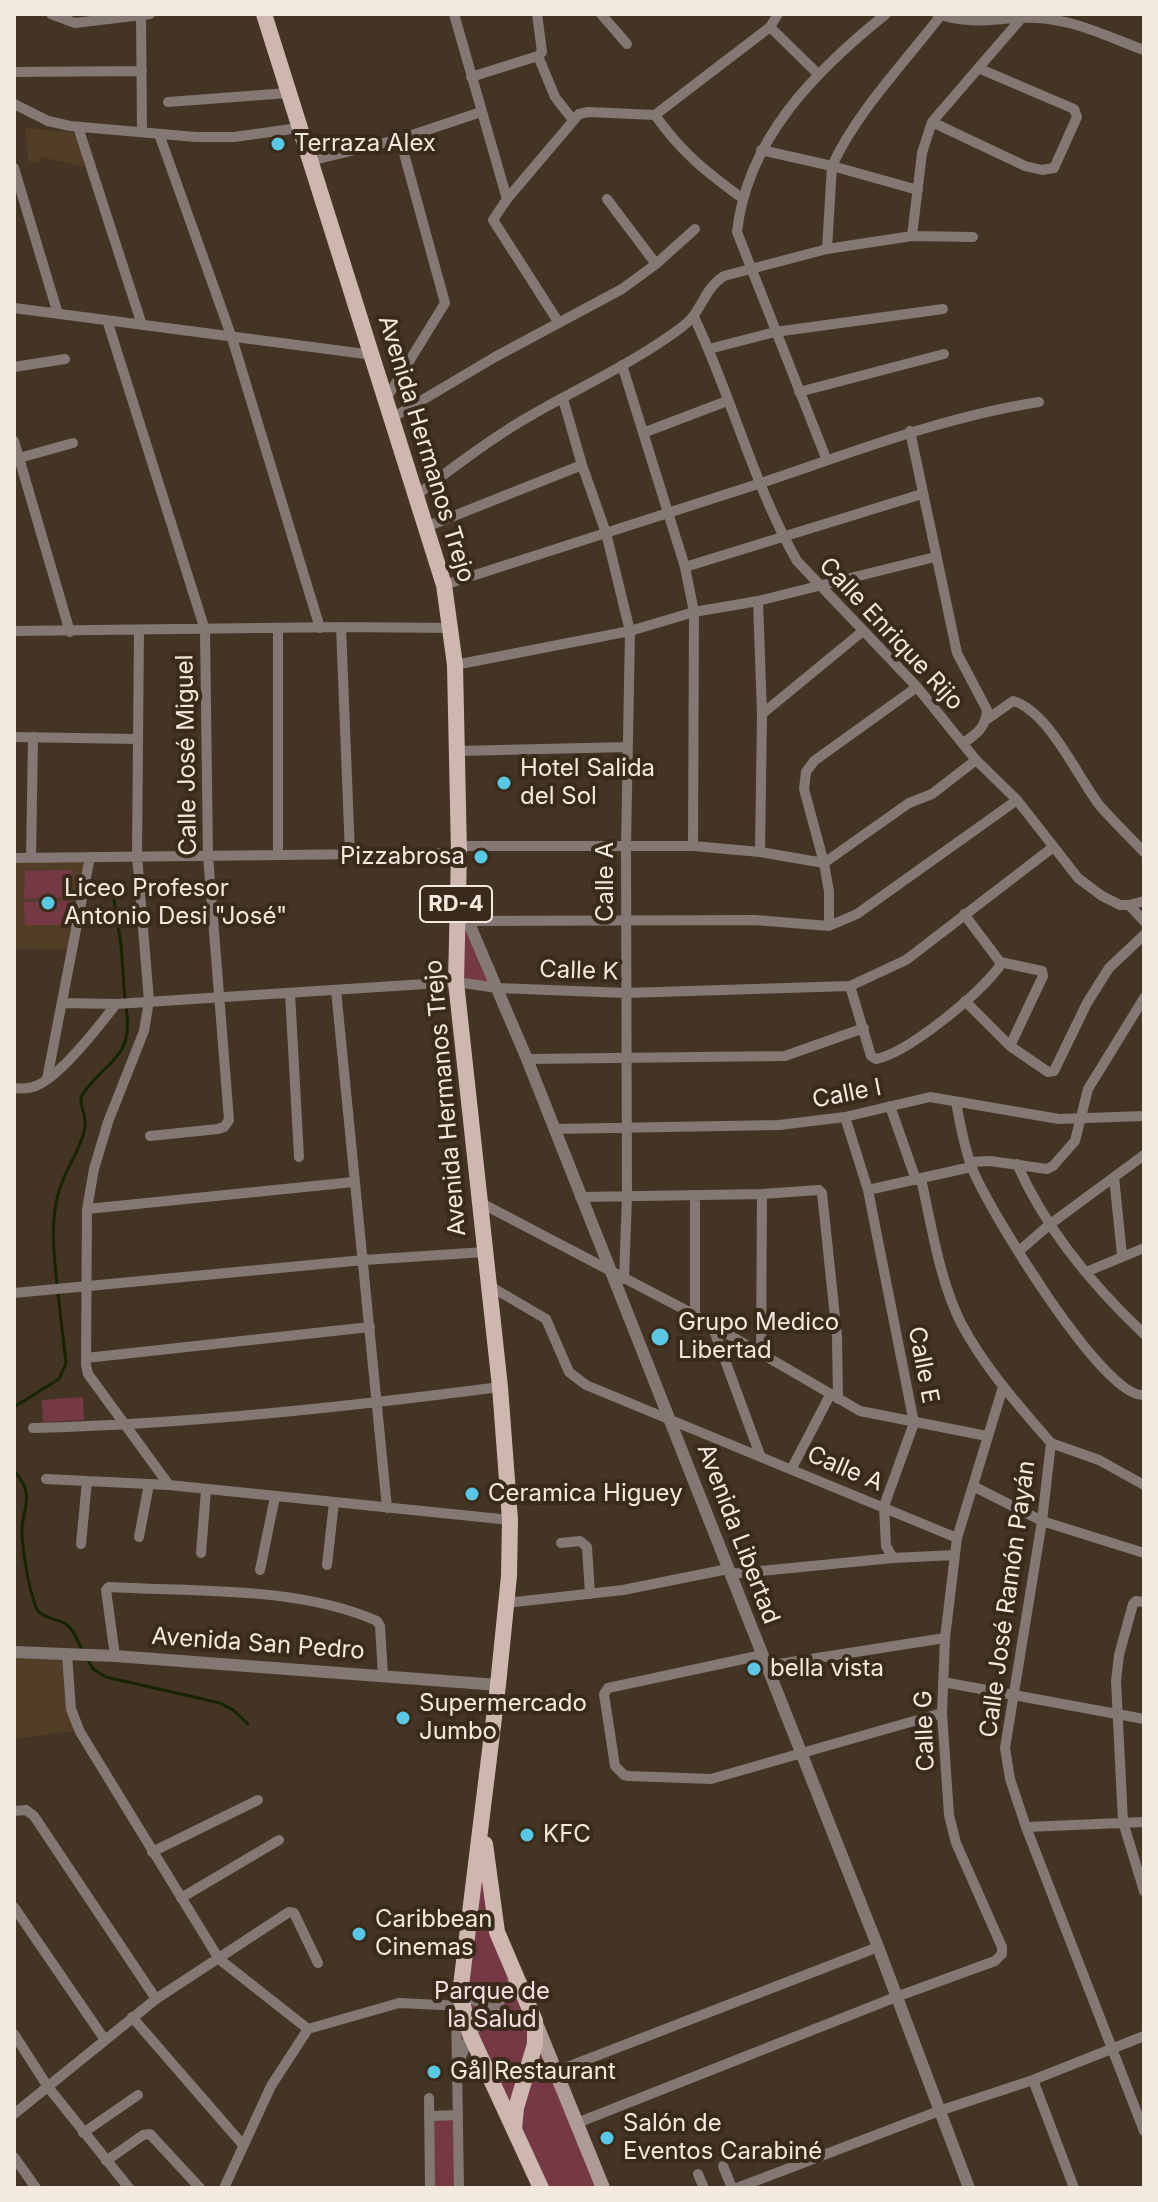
<!DOCTYPE html>
<html>
<head>
<meta charset="utf-8">
<style>
  body { margin:0 }
  #map { position:relative; width:1158px; height:2202px; overflow:hidden; background:#443424; font-family:Inter,sans-serif }
  canvas { display:block }
  .frame { position:absolute; inset:0; border:16px solid #f3e9df; pointer-events:none }
</style>
</head>
<body>
<div id="map">
<canvas width="1158" height="2202"></canvas>
<div class="frame"></div>
</div>
<script>
const ctx = document.querySelector('canvas').getContext('2d');
ctx.lineJoin = 'round';
function fillPath(path, color) {
  ctx.fillStyle = color;
  ctx.fill(path, 'evenodd');
}
function trace(path, color, width, dash) {
  ctx.strokeStyle = color;
  ctx.lineWidth = width;
  ctx.lineCap = dash ? 'butt' : 'round';
  ctx.setLineDash(dash || []);
  ctx.stroke(path);
}
function drawText(font, color, halo, rows, align = 'center') {
  ctx.font = font + ' Inter,sans-serif';
  ctx.lineWidth = 8;
  ctx.setLineDash([]);
  ctx.textBaseline = 'middle';
  ctx.strokeStyle = halo;
  ctx.fillStyle = color;
  for (const [text, x, y, turn = 0] of rows) {
    ctx.save();
    ctx.translate(x, y);
    ctx.rotate((+turn || 0) * Math.PI / 180);
    ctx.textAlign = isNaN(turn) ? turn : align;
    if (halo) ctx.strokeText(text, 0, 0);
    ctx.fillText(text, 0, 0);
    ctx.restore();
  }
}
fillPath(new Path2D(`
  M25 128 80 133 84 167 42 157 39 163 28 161Z
  M90 857 72 950 14 949V858Z
  M14 1652 67 1655 79 1730 14 1739Z`), '#523e27');
fillPath(new Path2D(`
  M72 870V897L24 899 25 871Z
  M456 900 498 988 456 982Z
  M71 901 69 925H25L24 902Z
  M83 1397 84 1420 43 1422 42 1400Z
  M481 1819 490 1897 603 2188H541L470 2035 463 2051 455 2021Z
  M458 2115 459 2188H430V2116Z`), '#753945');
trace(new Path2D(`
  M114 900 121 945 125 1000
  M57 1286C54 1252 49 1218 61 1185 68 1165 82 1147 85 1127 87 1116 80 1108 81 1097 103 1060 135 1062 126 1007
  M14 1407 59 1379 66 1363 58 1294
  M14 1471C38 1497 20 1510 22 1536 24 1559 28 1584 35 1605 41 1622 61 1616 70 1628 75 1634 79 1643 82 1650
  M88 1660 93 1669 106 1677 220 1703 233 1710 248 1724`), '#162401', 3);
trace(new Path2D(`
  M51 14 75 23 150 14
  M141 14 142 131
  M454 14 507 199
  M601 14 627 44
  M937 14C977 27 999 16 1037 18 1076 20 1108 37 1144 50
  M770 27 818 74
  M538 56 555 97 573 120
  M14 72 142 71
  M471 77 538 56 542 52 537 14
  M168 102 288 93
  M14 104 48 121 70 126 196 137H234L299 128
  M655 115C681 152 706 172 742 198
  M932 122 1025 166 1042 170 1054 168 1077 117 1074 109 978 68
  M78 127 142 325
  M159 134 232 338 320 628
  M761 150 832 166 918 190
  M310 161 400 139 481 112
  M14 168 58 314
  M607 199 656 264
  M912 236 922 153 932 122 1025 14
  M827 249 832 166C855 114 906 61 941 15
  M14 308 373 355
  M694 317C732 397 753 484 797 561L917 687 976 760 1017 800 1078 878 1102 896 1120 905H1129L1144 901
  M107 320 205 630 208 856 229 1120 224 1127 218 1129 150 1136
  M559 323 493 220 507 199 579 114 588 112 655 115 770 27 778 14
  M709 349 775 332 943 309
  M622 365 685 567 694 612 693 846
  M14 367 65 359
  M799 392 944 354
  M386 399 445 303 400 139
  M563 399 582 465 606 533 630 631 626 847 627 1196 624 1279
  M392 418 495 357 622 289 656 264 695 229
  M910 431 957 653 987 710C986 727 977 734 963 743
  M643 433 727 401
  M14 441 70 632
  M19 458 73 443
  M826 458 737 232C747 139 816 70 886 14
  M417 495C451 469 485 443 523 420 575 389 633 364 682 327 702 313 703 289 724 276L827 249 912 236 973 237
  M426 527 582 465
  M685 567 922 494
  M444 585C549 551 654 518 758 484 851 453 942 417 1039 402
  M758 601 762 714 760 852
  M341 627 350 854
  M278 628V855
  M139 630 137 855 149 1001 144 1031 108 1122 94 1169 87 1209 86 1365 88 1374 169 1485
  M14 631 341 627 452 628
  M455 665 630 631 694 612 758 601 935 557
  M762 714 863 631
  M986 720 1013 701C1049 711 1078 778 1100 806 1114 822 1130 837 1144 852
  M14 737 138 739
  M457 751 628 747
  M458 846H693L760 852 824 863 909 803 932 794 976 760
  M14 858 459 853
  M31 858 33 737
  M1129 905 1144 921
  M468 921 755 920 829 926 857 914 1017 800
  M829 926V892L824 863 804 789 806 772 814 761 917 687
  M1000 962 1042 971 1043 976 1010 1046
  M850 986 871 1056 876 1059C908 1053 979 994 999 967L1000 962 964 914
  M336 990 387 1508
  M290 993 299 1157
  M965 1001 1010 1046 1048 1072 1054 1071 1087 1003 1109 968 1144 935
  M62 1003 116 1004 456 982 498 988 626 993 850 986 906 960 1052 848
  M527 1059 785 1056 864 1028
  M47 1079 90 857
  M14 1088C23 1089 30 1089 38 1085 62 1074 100 1025 116 1004
  M956 1102C960 1124 964 1147 972 1168 987 1207 1104 1400 1144 1395
  M890 1106 916 1180
  M845 1117 868 1190 914 1423 884 1506 886 1546 893 1558 955 1555
  M554 1129 779 1125 845 1117 930 1097 1059 1119 1144 1116
  M970 1162 990 1161 1047 1169 1053 1166 1075 1141 1088 1089 1144 998
  M1017 1164C1046 1230 1092 1285 1144 1334
  M1114 1177 1122 1255
  M921 1179C932 1227 939 1279 961 1323 984 1367 1019 1406 1051 1443L1042 1521 1005 1748 1010 1779 1026 1827 1144 2131
  M868 1190 971 1167
  M695 1195V1315
  M580 1197 762 1194 819 1190 822 1193 837 1336 838 1399
  M481 1203 695 1315 860 1411 987 1436
  M87 1209 354 1182
  M1019 1251 1049 1225 1144 1155
  M1086 1272 1144 1248
  M488 1285 546 1319 569 1372 586 1385 957 1538
  M14 1293 364 1260 485 1252
  M712 1325 760 1455
  M761 1353 762 1194
  M86 1358 370 1327
  M33 1428C189 1424 345 1407 500 1387
  M1051 1443 1099 1460 1144 1485
  M792 1468 830 1395
  M46 1479 169 1485 510 1520
  M973 1486 1042 1521 1144 1553
  M139 1537 149 1484
  M561 1543 580 1541 587 1547 590 1594
  M81 1544 87 1481
  M201 1553 206 1490
  M327 1565 334 1502
  M260 1570 275 1497
  M730 1574 893 1558
  M1144 1602 1136 1601 1133 1604 1119 1655 1116 1681 1123 1822 1144 1891
  M506 1603 623 1590 728 1569
  M67 1655 71 1709 80 1732 219 1959 308 2029
  M762 1655 608 1688 604 1694 615 1766 624 1775 629 1776 711 1779 942 1713
  M115 1656 106 1590 109 1587C195 1592 298 1586 377 1621L380 1626 383 1675
  M766 1666 945 1638
  M943 1682 1144 1719
  M14 1811 26 1810 34 1816 156 1999
  M1026 1827 1144 1822
  M152 1852 258 1800
  M181 1898 279 1840
  M14 1907 105 2040
  M132 2017 243 2145
  M14 2034 48 2087 129 2188
  M460 2060 470 2034 497 2005
  M557 2071 878 1947
  M1033 2080 1074 2188
  M429 2098 430 2188
  M14 2114 156 1999 289 1912 294 1913 318 1963
  M429 2116 458 2115
  M577 2123 896 1997 995 1961 1002 1954V1947L956 1843 949 1815 942 1713 945 1638 957 1538 1003 1387
  M83 2133 138 2095
  M14 2157 36 2188
  M106 2161 143 2135 150 2134 200 2188
  M723 2166 732 2188
  M698 2174 704 2188
  M224 2188 271 2086 308 2029 399 2003 463 2006
  M459 2188 456 2006 460 1994 480 2003 497 2005 511 1987 514 1974
  M737 2188 939 2111 1033 2080 1144 2036`), '#837874', 10);
trace(new Path2D(`
  M457 902 468 921 527 1059 878 1947 969 2188
  M14 1652 115 1656 498 1685`), '#837874', 12);
trace(new Path2D(`
  M535 2021 603 2188`), '#ae9b95', 14);
trace(new Path2D(`
  M264 14 444 585 455 665 459 853 456 982 500 1387 510 1520 509 1576 498 1685 460 1994 470 2034 541 2188
  M485 1844 497 1932 535 2021V2044L516 2108 514 2129`), '#ceb7af', 16);
for (const [x, y, r, color] of [
  [278,144,8,"#59c8e5"],
  [504,783,8,"#59c8e5"],
  [481,857,8,"#59c8e5"],
  [48,903,8,"#59c8e5"],
  [660,1337,10,"#59c8e5"],
  [472,1494,8,"#59c8e5"],
  [754,1669,8,"#59c8e5"],
  [403,1718,8,"#59c8e5"],
  [527,1835,8,"#59c8e5"],
  [359,1934,8,"#59c8e5"],
  [434,2072,8,"#59c8e5"],
  [607,2138,8,"#59c8e5"]
]) {
  const dot = new Path2D();
  dot.arc(x, y, r, 0, 2 * Math.PI);
  ctx.fillStyle = color;
  ctx.fill(dot);
  trace(dot, '#392a1a', 3);
}
for (const [x, y, w] of [
  [456,904,72]
]) {
  const box = new Path2D();
  box.roundRect(x - w / 2, y - 18, w, 36, 6);
  ctx.fillStyle = '#392a1a';
  ctx.fill(box);
  trace(box, '#f3e9df', 2);
}
drawText('bold 22px', '#f3e9df', null, [
  ["RD-4",456,904]
]);
drawText('24px', '#f3e9df', '#392a1a', [
  ["Terraza Alex",294,144],
  ["Hotel Salida",520,769],
  ["del Sol",520,797],
  ["Pizzabrosa",465,857,"right"],
  ["Liceo Profesor",64,889],
  ["Antonio Desi \"José\"",64,917],
  ["Grupo Medico",678,1323],
  ["Libertad",678,1351],
  ["Ceramica Higuey",488,1494],
  ["bella vista",770,1669],
  ["Supermercado",419,1704],
  ["Jumbo",419,1732],
  ["KFC",543,1835],
  ["Caribbean",375,1920],
  ["Cinemas",375,1948],
  ["Gål Restaurant",450,2072],
  ["Salón de",623,2124],
  ["Eventos Carabiné",623,2152]
], 'left');
drawText('24px', '#f3e9df', '#392a1a', [
  ["Avenida Hermanos Trejo",426,449,73],
  ["Calle Enrique Rijo",891,634,47],
  ["Calle José Miguel",187,755,-91],
  ["Calle A",606,882,-90],
  ["Calle K",579,971,2],
  ["Calle I",847,1094,-11],
  ["Avenida Hermanos Trejo",446,1098,-95],
  ["Calle E",923,1365,79],
  ["Calle A",845,1469,23],
  ["Avenida Libertad",738,1534,69],
  ["Calle José Ramón Payán",1008,1599,-82],
  ["Avenida San Pedro",258,1644,4],
  ["Calle G",925,1731,-92]
]);
drawText('24px', '#f5dee0', '#392a1a', [
  ["Parque de",492,1992],
  ["la Salud",492,2020]
]);
</script>
</body>
</html>
